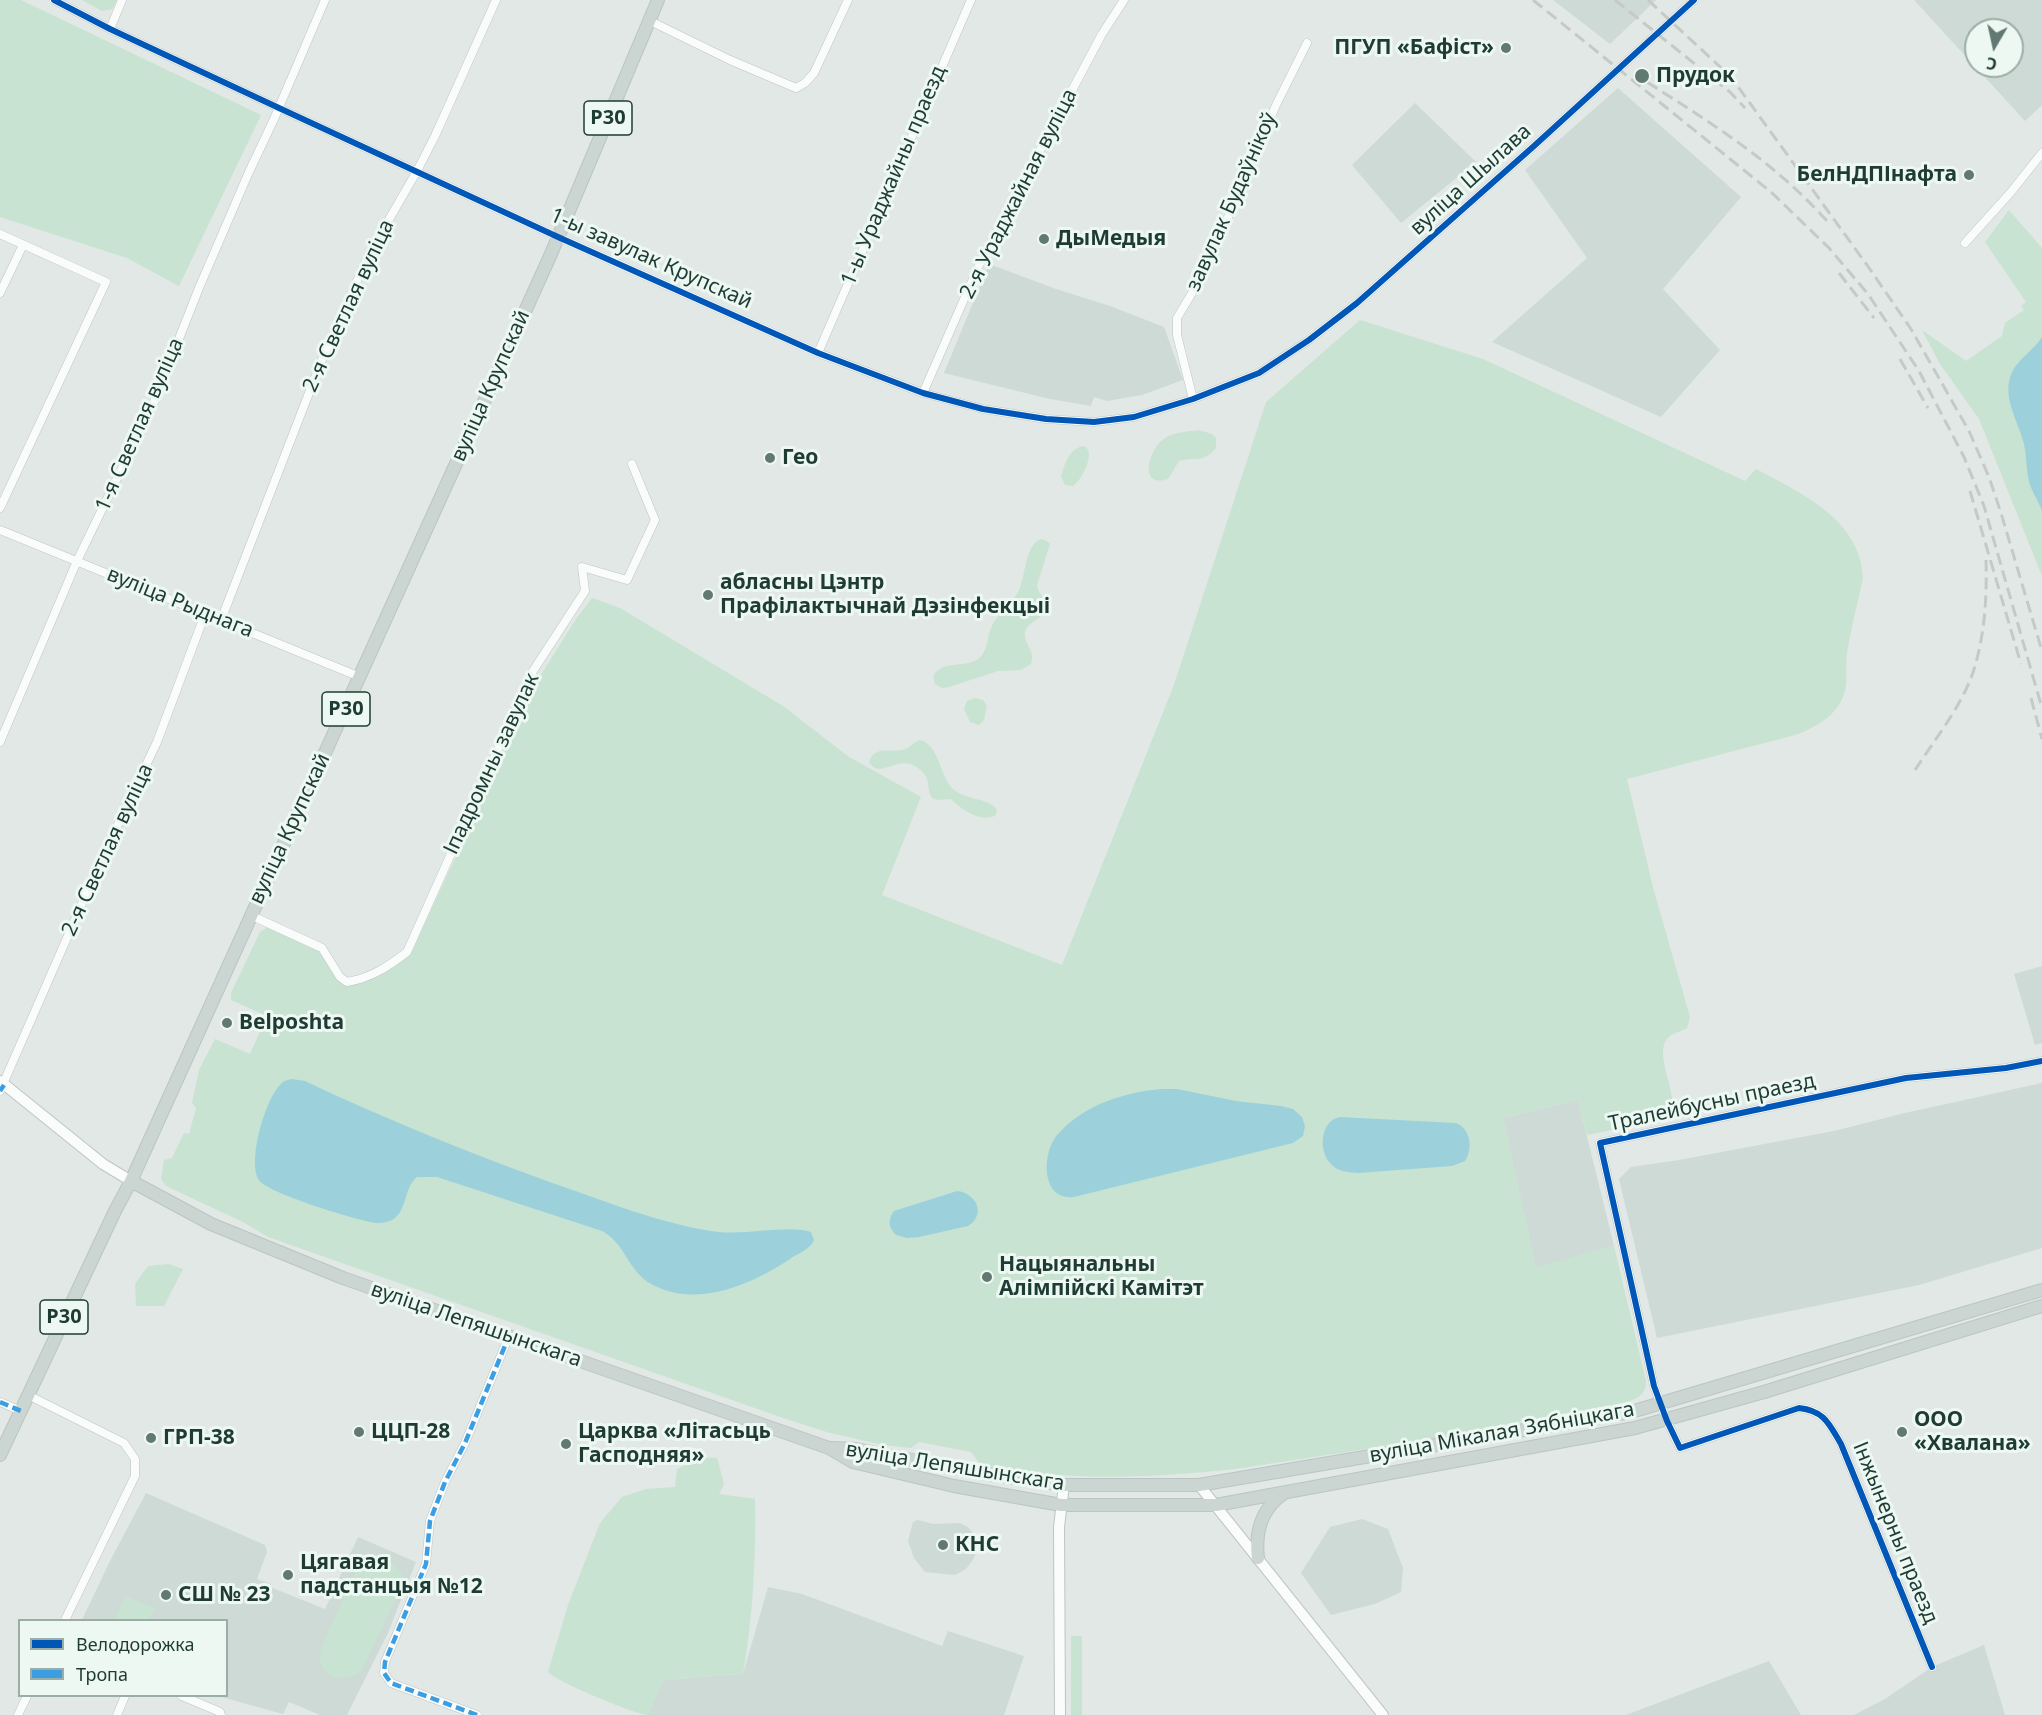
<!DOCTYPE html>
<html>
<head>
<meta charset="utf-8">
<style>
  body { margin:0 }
  #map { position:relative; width:2042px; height:1715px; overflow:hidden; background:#e1e8e5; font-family:"Noto Sans",sans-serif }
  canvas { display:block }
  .legend { position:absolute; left:18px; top:1619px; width:210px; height:78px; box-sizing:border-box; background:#eef8f3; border:2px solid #9bada7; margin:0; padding:8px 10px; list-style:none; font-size:18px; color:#1e3c34 }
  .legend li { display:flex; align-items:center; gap:12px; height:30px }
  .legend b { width:30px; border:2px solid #9bada7 }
  .north { position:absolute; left:1964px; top:18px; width:60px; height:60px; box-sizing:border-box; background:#eef8f3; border:2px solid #9bada7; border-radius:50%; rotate:189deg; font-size:16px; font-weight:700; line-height:24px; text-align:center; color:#1e3c34 }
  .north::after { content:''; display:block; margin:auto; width:21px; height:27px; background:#627872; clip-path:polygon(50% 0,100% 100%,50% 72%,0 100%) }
</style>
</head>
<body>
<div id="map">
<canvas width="2042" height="1715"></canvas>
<ul class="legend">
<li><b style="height:8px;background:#0057b8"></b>Велодорожка</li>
<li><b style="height:8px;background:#3c9ee2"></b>Тропа</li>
</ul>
<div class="north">С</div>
</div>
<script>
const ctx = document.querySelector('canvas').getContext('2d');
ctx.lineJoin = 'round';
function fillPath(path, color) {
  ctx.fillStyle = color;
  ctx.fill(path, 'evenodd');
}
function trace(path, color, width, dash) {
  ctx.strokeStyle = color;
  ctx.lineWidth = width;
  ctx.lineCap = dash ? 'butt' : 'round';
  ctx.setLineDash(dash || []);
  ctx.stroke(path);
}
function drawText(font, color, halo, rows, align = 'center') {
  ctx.font = font + ' "Noto Sans",sans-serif';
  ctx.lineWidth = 6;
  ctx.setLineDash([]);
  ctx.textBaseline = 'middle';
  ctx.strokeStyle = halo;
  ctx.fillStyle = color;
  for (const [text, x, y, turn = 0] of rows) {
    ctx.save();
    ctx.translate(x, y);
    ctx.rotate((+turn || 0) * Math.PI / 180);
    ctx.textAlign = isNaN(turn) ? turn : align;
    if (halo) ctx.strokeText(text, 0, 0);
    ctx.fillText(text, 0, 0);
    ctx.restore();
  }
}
fillPath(new Path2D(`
  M1553 0H1656L1610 44Z
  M1914 0H2042V105L2025 121ZM1976 30H2012V66H1976Z
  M1618 88 1741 197 1663 289 1720 350 1661 417 1492 342 1587 258 1525 170Z
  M1415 103 1476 162 1401 223 1352 165Z
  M989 264 1056 289 1110 306 1164 327 1183 380 1142 395 1107 401 1094 397 1091 406 1050 399 944 373Z
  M2042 966V1043L2035 1045 2014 974Z
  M2042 1083V1248L1919 1285 1657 1338 1619 1179 1631 1167 1679 1160 1834 1131 1905 1113Z
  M1578 1100 1614 1246 1536 1268 1503 1118Z
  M146 1493 265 1545 267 1552 257 1579 271 1584 270 1587 325 1609 358 1537 416 1562 387 1635 347 1715H320L289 1702 283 1714 218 1696H226V1620H82L110 1561Z
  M1362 1519 1388 1529 1403 1568 1401 1592 1375 1604 1331 1615 1301 1573 1330 1527Z
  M918 1520 933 1524 960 1523 968 1527 975 1536 978 1545 974 1558 966 1569 955 1575 925 1572 914 1558 908 1541 913 1522Z
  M768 1587 802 1594 942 1646 948 1631 1024 1656 1004 1715H648L663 1680 743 1674Z
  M1984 1645 2005 1715H1854L1885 1699 1932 1667Z
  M1769 1661 1801 1715H1626Z`), '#cedad5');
fillPath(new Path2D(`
  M0 0H21L261 115 179 286 127 258 0 217Z
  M82 0H117L112 9 102 11Z
  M2009 210 2042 248V576L1979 419 1940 364 1922 330 1966 361 2002 336 2005 323 2024 310 2021 306 2026 302 1985 242Z
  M1360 320 1483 359 1745 481 1756 469C1801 493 1861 520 1863 578 1858 601 1852 624 1848 647 1845 660 1847 673 1846 685 1843 712 1818 727 1795 735L1627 779 1654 891 1690 1017 1687 1028C1681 1032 1671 1033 1667 1039 1654 1055 1677 1092 1672 1113L1661 1120 1587 1135 1578 1100 1503 1118 1536 1267 1614 1246 1646 1381C1646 1394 1639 1398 1627 1402L1412 1442 1235 1469C1152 1478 1061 1482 980 1464L971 1452 919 1442 911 1448 884 1445 830 1433 789 1420 268 1237 243 1222 166 1186 161 1179 164 1160 172 1158 184 1133 189 1134 196 1108 192 1103 199 1070 215 1039 250 1054 267 1016 231 1000V993L260 932 271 925 317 944 338 972 349 980C377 974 396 972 414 947L539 678 576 619 592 598 620 608 783 706 849 757 921 797 882 895 1062 965 1174 685 1266 402Z
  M1198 430 1212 434 1216 438V448C1203 464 1195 456 1179 461L1168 479C1137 489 1149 448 1165 438 1174 432 1188 432 1198 430Z
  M1083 446C1098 450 1081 481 1073 486L1065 485 1061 476C1065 464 1069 449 1083 446Z
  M1040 539 1045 540 1050 544 1037 585C1037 594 1047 597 1046 606 1044 621 1028 620 1025 632 1023 644 1036 650 1031 664L1021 670 998 671 949 687 942 688 935 684 933 676C945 657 970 671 982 655 988 647 987 637 991 628 997 613 1012 605 1019 590 1026 576 1024 548 1040 539Z
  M975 698 983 700 987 706 984 720 979 725 970 722 964 709 967 701Z
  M920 740C938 744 940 774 951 787 964 801 989 797 997 810L996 815C982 824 961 809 951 799L938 800 932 798C927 791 930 782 925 775 902 746 882 783 869 762 875 745 890 753 903 750 910 748 913 742 920 740Z
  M169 1264 183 1269 164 1306H136L135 1284 148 1266Z
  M702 1457 717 1458 724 1484 719 1494 755 1499C756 1557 753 1617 743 1674L663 1680 648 1715C634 1714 557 1682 548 1672L568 1605 600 1523 622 1497 646 1489 675 1487 677 1469Z
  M373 1558C389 1556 401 1566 404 1582L361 1672C339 1685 315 1677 321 1648L357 1568 362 1563Z
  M125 1596 155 1608 149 1620H114Z
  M1071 1636H1082V1715H1071Z`), '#c8e3d1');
fillPath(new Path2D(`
  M2042 337V511C2039 502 2033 494 2030 485 2026 472 2027 458 2024 444 2018 420 2001 397 2012 372 2019 358 2034 350 2042 337Z
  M292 1079 305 1081C387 1120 472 1154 558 1185 608 1202 659 1223 711 1231 743 1236 772 1227 803 1230L811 1232 814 1240C810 1250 798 1253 790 1259 751 1285 696 1309 651 1284 628 1271 625 1243 602 1231L437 1177H417C403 1188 408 1211 392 1220 386 1223 377 1224 370 1222 351 1218 267 1193 259 1180 247 1162 265 1100 280 1085 283 1081 287 1080 292 1079Z
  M1162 1089H1177L1236 1101 1281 1106 1293 1109 1302 1117 1305 1126 1303 1136 1293 1143 1074 1197C1041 1201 1041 1153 1058 1134 1084 1105 1124 1092 1162 1089Z
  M1340 1117 1456 1123C1471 1129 1473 1149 1465 1161L1452 1166 1358 1173C1348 1172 1338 1172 1331 1164 1318 1152 1320 1120 1340 1117Z
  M957 1191C976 1193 987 1214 968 1226L919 1237 907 1238 896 1235C889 1228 887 1220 894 1211Z`), '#9cd1db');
const street = new Path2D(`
  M54 0 110 29 279 108 558 237 818 353 923 393 983 409 1046 419 1094 422 1134 417 1193 399 1259 373 1309 340 1357 303 1534 146 1694 0
  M648 20 730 60 796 88 805 83 814 73 848 0
  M110 29 122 0
  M0 234 106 282 0 508
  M1965 243 2011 192 2042 153
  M0 293 23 245
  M818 353 971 0
  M923 393 979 265 1102 34 1124 0
  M1193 399 1177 335V318L1204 273 1276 105 1307 43
  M0 530 360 677
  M221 620 321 362 369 254 417 171 435 136 496 0
  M0 742 77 561 154 402 199 288 249 172 274 119 325 0
  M250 915 322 948 340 977 347 982C371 978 389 966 407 952L533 671 585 591 582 567 627 580 655 520 632 464
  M0 1091 102 858 157 742 205 614
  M28 1395 124 1443 135 1459V1476L65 1620
  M0 1402 21 1411
  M1932 1667 1841 1444C1829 1424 1825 1411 1799 1408L1680 1448 1667 1421 1654 1386 1600 1143 1906 1078 2006 1068 2042 1061
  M182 1696 220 1712 221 1715
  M18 1715 27 1696
  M117 1715 125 1696
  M477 1715 391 1683 384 1673 385 1662 426 1564 430 1521 445 1482 465 1443 509 1336`);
const secondary = new Path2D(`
  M0 1081 103 1164 131 1181
  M1199 1485 1383 1715
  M1060 1715 1059 1527 1064 1485`);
const primary = new Path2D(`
  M131 1181 211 1224 343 1278 829 1448 853 1462 954 1486 1061 1505H1216L1635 1428 1764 1392 2042 1306
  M831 1448 856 1449 968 1471 1064 1485H1199L1631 1412 2042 1290
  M0 1455 115 1211 131 1181 551 254 658 0
  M1258 1558C1255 1533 1261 1509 1283 1494`);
trace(street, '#bec5c2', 9);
trace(secondary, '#bdc6c2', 12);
trace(primary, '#bbc5c1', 14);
trace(street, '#fafcfb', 8);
trace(secondary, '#fafcfb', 10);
trace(primary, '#cbd5d2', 12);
trace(new Path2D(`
  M1533 0 1771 192 1829 248 1868 294 1919 371 1964 457 1984 506 2042 708
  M1615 0 1730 92 1745 108
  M1648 0 1731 77 1867 265 1911 329 1969 431 1989 477 2001 513 2042 651
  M1647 82C1714 125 1773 161 1827 221
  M1839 273 1874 318
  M1900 359 1928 408
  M1970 491 2021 664
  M2031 698 2042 739
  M1915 770C1935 739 1965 702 1975 666 1985 632 1987 595 1986 560`), '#c5cac9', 3, [12, 6]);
trace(new Path2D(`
  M0 1091 4 1085
  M0 1402 21 1411
  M477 1715 391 1683 384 1673 385 1662 426 1564 430 1521 445 1482 465 1443 509 1336`), '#3c9ee2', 4.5, [9, 4.5]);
trace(new Path2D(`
  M54 0 110 29 279 108 558 237 818 353 923 393 983 409 1046 419 1094 422 1134 417 1193 399 1259 373 1309 340 1357 303 1534 146 1694 0
  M1932 1667 1841 1444C1829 1424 1825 1411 1799 1408L1680 1448 1667 1421 1654 1386 1600 1143 1906 1078 2006 1068 2042 1061`), '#0057b8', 6);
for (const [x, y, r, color] of [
  [1506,48,6,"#627872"],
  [1642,76,8,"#627872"],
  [1969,175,6,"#627872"],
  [1044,239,6,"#627872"],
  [770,458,6,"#627872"],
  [708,595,6,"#627872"],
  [227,1023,6,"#627872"],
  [987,1277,6,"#627872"],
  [359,1432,6,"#627872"],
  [1902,1432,6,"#627872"],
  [151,1438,6,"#627872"],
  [566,1444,6,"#627872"],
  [943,1545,6,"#627872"],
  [288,1575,6,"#627872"],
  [166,1595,6,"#627872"]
]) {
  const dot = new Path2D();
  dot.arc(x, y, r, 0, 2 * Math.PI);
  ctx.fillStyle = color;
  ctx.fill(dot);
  trace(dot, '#eef8f3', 2);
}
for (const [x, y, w] of [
  [608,118,48],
  [346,709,48],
  [64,1317,48]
]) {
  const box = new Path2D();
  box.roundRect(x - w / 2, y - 17, w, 34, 4.5);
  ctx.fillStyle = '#eef8f3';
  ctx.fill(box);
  trace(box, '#1e3c34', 1.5);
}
drawText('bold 20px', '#1e3c34', null, [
  ["Р30",608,118],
  ["Р30",346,709],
  ["Р30",64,1317]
]);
drawText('bold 21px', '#1e3c34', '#eef8f3', [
  ["ПГУП «Бафіст»",1494,48,"right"],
  ["Прудок",1656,76],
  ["БелНДПІнафта",1957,175,"right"],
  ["ДыМедыя",1056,239],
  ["Гео",782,458],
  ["абласны Цэнтр",720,583],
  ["Прафілактычнай Дэзінфекцыі",720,607],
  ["Belposhta",239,1023],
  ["Нацыянальны",999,1265],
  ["Алімпійскі Камітэт",999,1289],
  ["ООО",1914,1420],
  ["«Хвалана»",1914,1444],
  ["ЦЦП-28",371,1432],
  ["Царква «Літасьць",578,1432],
  ["Гасподняя»",578,1456],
  ["ГРП-38",163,1438],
  ["КНС",955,1545],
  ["Цягавая",300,1563],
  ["падстанцыя №12",300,1587],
  ["СШ № 23",178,1595]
], 'left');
drawText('21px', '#1e3c34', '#eef8f3', [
  ["1-ы Ураджайны праезд",894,176,-67],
  ["вуліца Шылава",1471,180,-42],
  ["2-я Ураджайная вуліца",1019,194,-63],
  ["завулак Будаўнікоў",1232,202,-66],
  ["1-ы завулак Крупскай",651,259,24],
  ["2-я Светлая вуліца",349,306,-65],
  ["вуліца Крупскай",491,386,-66],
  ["1-я Светлая вуліца",140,425,-66],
  ["вуліца Рыднага",180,603,22],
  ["Іпадромны завулак",492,764,-65],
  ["вуліца Крупскай",290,829,-65],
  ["2-я Светлая вуліца",108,850,-65],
  ["Тралейбусны праезд",1712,1103,-12],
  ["вуліца Лепяшынскага",476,1325,19],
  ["вуліца Мікалая Зябніцкага",1502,1433,-10],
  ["вуліца Лепяшынскага",955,1467,9],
  ["Інжынерны праезд",1895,1533,68]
]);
</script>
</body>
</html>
